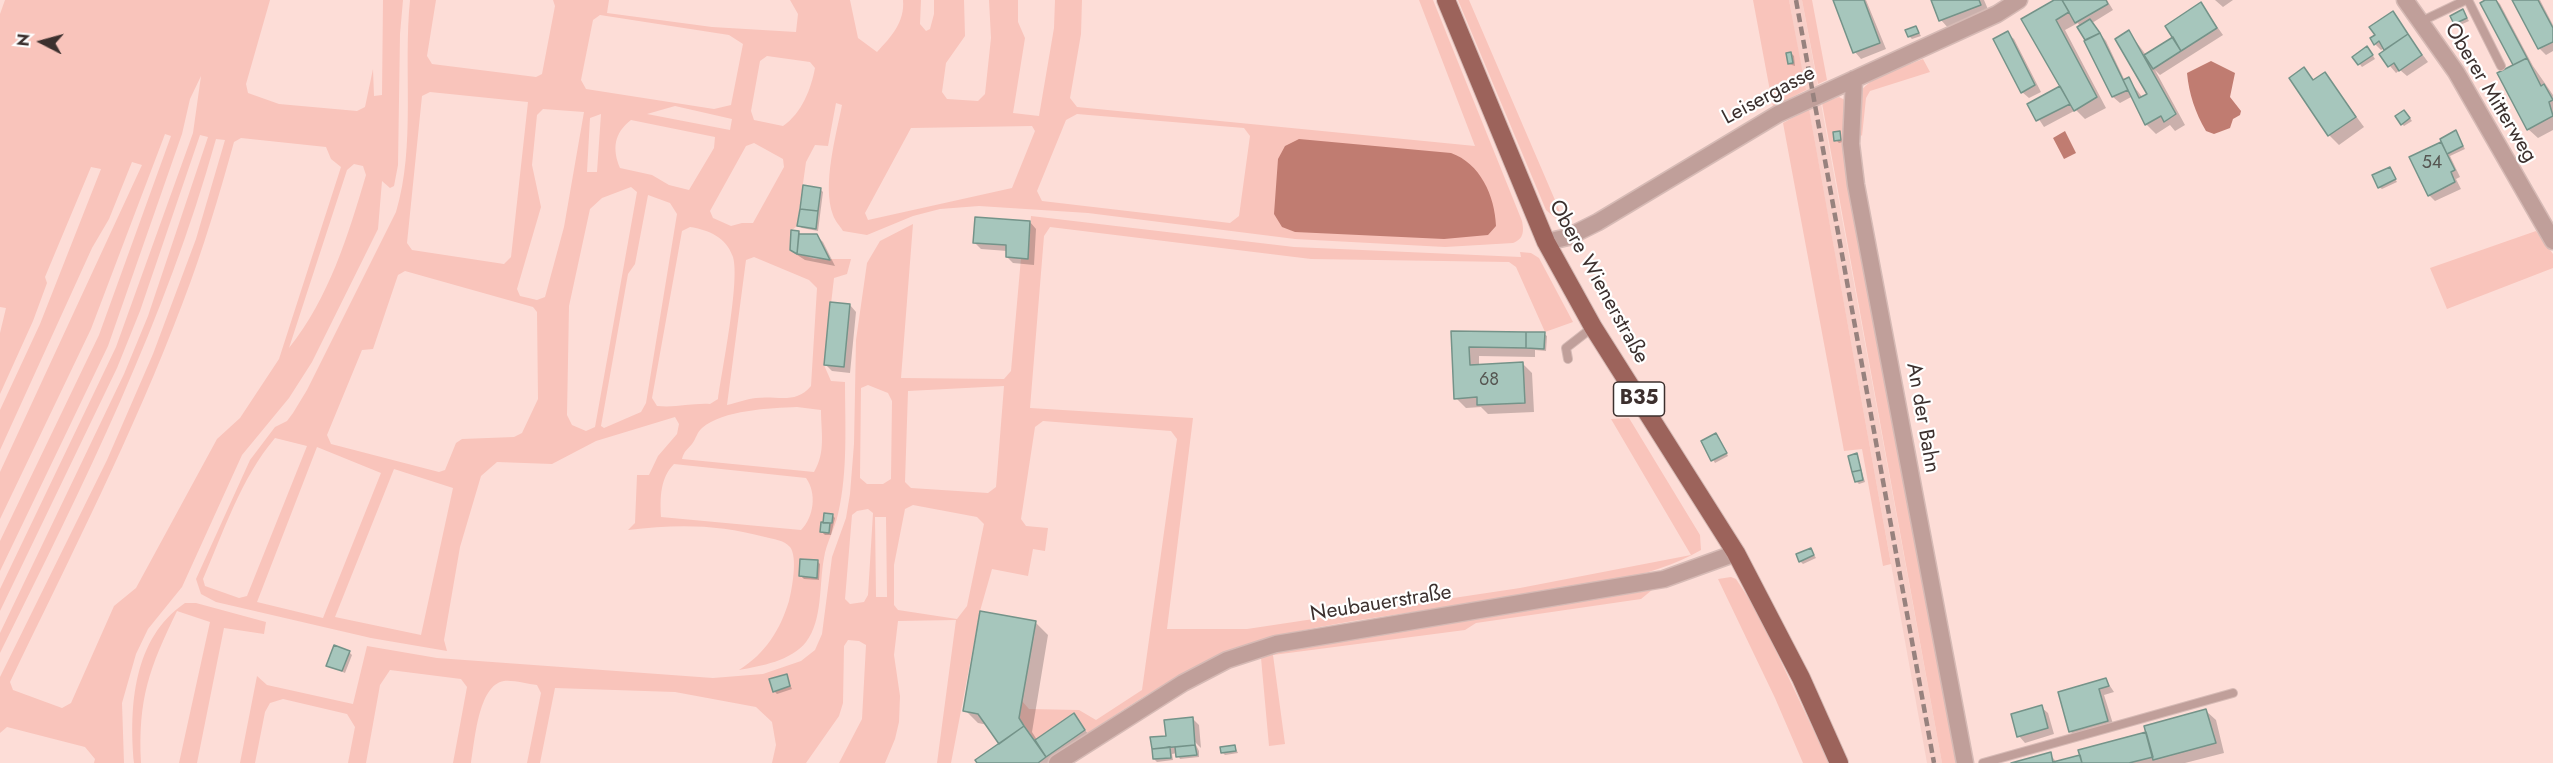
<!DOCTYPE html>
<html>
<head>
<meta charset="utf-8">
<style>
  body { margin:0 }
  #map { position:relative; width:2553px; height:763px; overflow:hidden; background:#fdddd7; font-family:Jost,sans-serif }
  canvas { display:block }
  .north { position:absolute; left:12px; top:12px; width:60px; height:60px; -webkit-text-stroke:4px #fff; paint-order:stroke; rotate:276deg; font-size:16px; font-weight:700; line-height:24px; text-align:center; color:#3c302e }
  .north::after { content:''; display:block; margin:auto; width:21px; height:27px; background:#3c302e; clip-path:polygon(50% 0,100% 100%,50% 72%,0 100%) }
</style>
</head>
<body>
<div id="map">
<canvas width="2553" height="763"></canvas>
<div class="north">N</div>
</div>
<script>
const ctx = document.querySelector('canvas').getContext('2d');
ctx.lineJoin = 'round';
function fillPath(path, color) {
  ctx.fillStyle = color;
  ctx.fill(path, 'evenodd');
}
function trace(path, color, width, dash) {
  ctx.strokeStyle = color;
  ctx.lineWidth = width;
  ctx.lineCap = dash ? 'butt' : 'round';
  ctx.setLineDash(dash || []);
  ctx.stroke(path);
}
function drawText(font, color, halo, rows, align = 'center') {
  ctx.font = font + ' Jost,sans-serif';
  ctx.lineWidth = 4.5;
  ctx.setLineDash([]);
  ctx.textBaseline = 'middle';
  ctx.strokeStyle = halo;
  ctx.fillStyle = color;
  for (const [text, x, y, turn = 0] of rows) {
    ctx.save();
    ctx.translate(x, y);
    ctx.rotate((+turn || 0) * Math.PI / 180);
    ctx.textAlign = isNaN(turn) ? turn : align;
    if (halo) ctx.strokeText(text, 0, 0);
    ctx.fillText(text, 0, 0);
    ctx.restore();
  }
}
fillPath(new Path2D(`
  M1789 0H1802L1942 763H1927Z`), '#f8d0c9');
fillPath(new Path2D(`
  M5 0H270L246 84 248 93 279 104 357 111 365 107 373 69 374 96 382 95 383 0H403L400 34 398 165 394 186 390 188 382 181 378 229 312 362 289 398 242 455 182 587 148 629 136 654 122 703 124 763H94L95 759 85 747 7 727 0 733V677L107 460 153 354 196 239 225 140 216 139C166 319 83 486 0 653V633L124 374 148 316 208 137 200 135 140 311 117 368 0 611V589L116 347 193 133 201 76 190 99 182 134 108 346 0 571V541L99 335 171 136 165 134 91 329 0 519V472L142 165 132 162 109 219 92 248 0 450V410L40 324 101 169 91 167 45 277 47 283 33 321 0 394V333L6 308 0 307V14ZM241 138 326 147 331 159 341 167 279 359 240 418 217 439 136 588 114 606 71 703 62 708 13 690 10 682C70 557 134 432 183 302 203 250 219 196 234 142ZM354 164 363 166 366 175C348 236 329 298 289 348L347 170Z
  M410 0H436L427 56 432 64 536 77 542 74 555 6 553 0H609L607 13 712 27 796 32 798 14 790 0H850L858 38 877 52C891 37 905 22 903 0H921L920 24 926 31 930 29 934 14V0H964L965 36 946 63 942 92 947 99 978 101 985 94 991 38 989 0H1018V22L1025 38 1013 113 1039 116 1054 28 1055 0H1082L1081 34 1070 98 1077 107 1475 146 1419 0H1433L1522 221C1524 231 1524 239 1513 243L1445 247 1295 239 1088 213 979 206 940 209 913 216 867 235 843 231C840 226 835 221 833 215 822 185 836 136 842 105L836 103 828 146 815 145 806 162 797 226 791 231 790 251 814 259H851L847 274 834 278 824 365 831 381 845 382C845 425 848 471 838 514 835 529 826 543 824 558 819 584 823 620 806 642 791 661 761 666 739 670 766 653 780 630 789 601 792 589 798 557 790 547 784 540 773 539 765 537 718 524 676 524 628 530L635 523 637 475H649L658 456 677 434 679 424 675 417 596 441 552 464 497 462 481 476 460 547 444 640 447 651 371 638 216 602 201 594 196 579 250 460 275 427 287 421 293 413 307 390 396 212C416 146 403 69 410 0ZM600 15 729 35 743 44 731 105 714 109 586 89 581 80 593 20ZM767 56 810 62 815 68C811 89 802 113 783 126L754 120 751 111 760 61ZM430 92 528 102 511 257 504 264 412 250 407 243 422 96ZM675 106 732 119 730 130 647 114ZM543 109 584 112 564 227 545 297 537 300 520 296 517 289 541 207 532 165 537 115ZM601 114 597 172H587L590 118ZM1077 114 1244 128 1250 136 1239 216 1230 223 1042 201 1037 191 1066 120ZM631 120 715 137 714 148 689 190 669 185 652 175 620 168C612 149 614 133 631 120ZM1032 126 1035 131 1012 188 868 220 865 213 911 128ZM754 143 783 159 784 167 753 223H742L731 226 713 218 710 211 746 146ZM631 187 637 192 595 427 586 431 572 425 567 415 569 306 590 209 602 198ZM648 195 670 203 677 214 646 403 641 412 604 428 601 426 628 274 635 264ZM690 227C709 230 726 237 733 257 740 281 722 370 718 399L710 404C691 403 676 408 657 406L652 398 682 231ZM754 257 809 280 817 288 811 386C795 405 777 395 756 398 746 399 736 403 727 405L746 260ZM405 271 533 307 537 312 538 399 522 433 514 437 462 439 456 443 445 470 439 472 331 444 327 435 362 350 373 349 398 275ZM797 407 821 410C821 432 826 452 814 472L682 459C684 451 687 450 692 444 696 439 697 432 702 428 723 410 770 408 797 407ZM275 438 307 446 247 596 239 598 205 586 203 579C224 531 241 478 275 438ZM317 447 381 473 323 618 257 602ZM674 464 806 478C817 493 814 517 801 530L661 517C660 498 660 478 674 464ZM394 469 453 488 421 635 335 617Z
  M1458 0H1469L1564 221 1554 217 1546 210Z
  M1753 0H1789L1806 90 1773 107Z
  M1802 0H1812L1827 80 1818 84Z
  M1923 59 1930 72 1870 91 1866 98 1862 136 1859 133C1859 121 1857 107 1860 95 1863 78 1907 66 1923 59Z
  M1839 97 1845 100 1960 763H1942L1822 103Z
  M1809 109 1891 564 1883 566 1862 449 1844 451 1783 123Z
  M1031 216 1294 247 1521 257 1520 252 1531 253 1539 258 1573 322 1545 332 1516 267 1509 262 1311 259 1050 227 1044 236 1030 408 1193 418 1167 629H1247L1520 588 1691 555 1611 419 1629 418 1700 535 1701 550C1650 579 1587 586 1530 595 1441 609 1350 618 1264 639 1199 660 1145 695 1088 733L1073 713 1035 740 1019 718 1022 701 1029 709 1079 710 1096 720 1142 690 1177 439 1171 431 1043 421 1035 427 1021 519 1026 526 1048 528 1045 551 1033 549 1028 576 992 569 980 611 951 763H937L956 620 898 621 894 655 900 696 899 722 895 739 885 763H839L862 719 866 645 859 641 848 640 844 646 843 703 839 716 806 763H772L776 745 772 722 756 707 675 692 555 688 540 763H527L541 693 537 685C527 684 514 680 504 681 478 685 475 741 471 763H453L467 687 461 679 390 670 380 685 366 763H348L355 727 347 714 283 699 270 703 265 712 255 763H240L257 676 267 685 353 704 367 646 437 658 713 678 763 674 801 661 815 650 822 634 832 557 846 518 850 494 854 444 856 340 867 263 880 241 913 224 901 378 1004 379 1011 371 1021 258 1028 259ZM868 385 888 393 892 401 891 479 883 484H867L860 478 861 388ZM1004 386 996 487 988 493 911 488 905 482 908 391ZM913 505 977 517 984 524 967 606 957 619 898 610 894 605V565L905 509ZM868 509 873 513 868 595 864 602 850 604 845 599 852 515 857 511ZM875 517H886L887 597H876Z
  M2536 231 2553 254V268L2447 309 2430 268Z
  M1731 577 1736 579 1757 611 1829 763H1803L1775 698 1718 579Z
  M1652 590 1641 599 1476 623 1465 630 1273 655 1285 744 1269 746 1261 658 1278 651Z
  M185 603H196L266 622 264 634 224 628 197 763H179L210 622 177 611C149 669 138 698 141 763H134C129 707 133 638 185 603Z`), '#f9c4bb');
fillPath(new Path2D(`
  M2211 61 2235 73 2230 97 2241 111 2240 115 2233 119 2230 128 2214 134 2206 131C2195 112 2189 94 2187 73Z
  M2065 131 2076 153 2064 159 2053 138Z
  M1299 139 1451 153C1480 163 1495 196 1496 226L1488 235 1444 239 1295 232 1282 227 1274 214 1278 159 1285 146Z`), '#c07c71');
fillPath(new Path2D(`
  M1834 0H1866L1886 49 1861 59 1855 52Z
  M1933 0H1984L1990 14 1950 30 1941 20Z
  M2057 0H2107L2113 10 2092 23 2106 41 2125 81 2128 79 2143 98 2149 94 2129 32 2146 55 2175 38 2201 4 2223 35 2160 75 2155 70 2185 125 2175 131 2170 125 2156 134 2146 124 2133 96 2120 103 2113 97 2078 23 2065 30 2106 108 2085 119 2076 110 2044 127 2029 104 2062 87 2023 20Z
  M2215 0H2233L2223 7Z
  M2489 0H2496L2500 4 2533 66 2553 95V130L2538 138 2528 129 2515 65 2482 3Z
  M2514 0H2540L2553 25V51L2546 55 2539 48Z
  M2463 11 2469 21 2458 26 2455 23Z
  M2392 13 2428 62 2407 76 2400 70 2396 73 2390 66 2381 54 2387 50 2385 48 2381 50 2375 44 2377 35Z
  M1916 27 1921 36 1912 39 1909 36Z
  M2007 33 2014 39 2041 92 2029 98 2022 92Z
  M2370 51 2375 59 2362 67 2354 57Z
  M1791 53 1794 56 1795 66 1789 64Z
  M2304 69 2315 81 2325 74 2364 127 2339 145 2329 135Z
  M2407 114 2412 121 2404 126 2402 124Z
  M2456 132 2465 149 2450 156 2460 177 2456 179 2461 189 2435 201 2429 195 2441 143 2445 148Z
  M1839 133 1843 142 1839 143 1836 140Z
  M2389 169 2397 182 2382 189 2379 187Z
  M820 189 823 192 818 231 802 228 799 226Z
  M1030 222 1036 229 1034 265 1013 263 1007 257V251L981 249 975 243Z
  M799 232 801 235H816L823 242 835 266 805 260 794 253 791 250Z
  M850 305 856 312 850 373 832 371 826 365Z
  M1453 333 1544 334 1547 336 1546 351 1535 350V357L1479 356V366L1523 364 1532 373 1534 412 1488 414 1481 407 1466 408 1456 398Z
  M1719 438 1728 456 1715 463 1703 442Z
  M1857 455 1865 482 1859 484 1856 481Z
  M832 515 835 518 831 535H825L822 532Z
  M1811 550 1816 558 1803 564 1800 561Z
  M817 561 820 564 819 580 804 579 801 576Z
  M1035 622 1048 635 1032 732 1037 740 1073 715 1090 736 1053 763H979L1001 744 988 725 978 723 965 710Z
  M349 652 352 655 345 673 328 665Z
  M786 676 792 689 777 694 774 691Z
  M2106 680 2114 692 2104 695 2114 727 2077 738 2070 731 2059 693Z
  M2041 707 2048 713 2054 734 2025 743 2019 736Z
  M2206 711 2216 720 2224 753 2185 763H2017L2050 754 2057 763 2149 737Z
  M1192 718 1199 725 1201 748 1194 741 1199 751V757L1180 759 1177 753 1172 754 1173 760 1157 762 1154 759 1167 737Z
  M1235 747 1238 753 1225 755 1222 752Z`), '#0003');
const building = new Path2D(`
  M1833 0H1864L1880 43 1853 53Z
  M1931 0H1979L1981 5 1939 21Z
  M2054 0H2062L2069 12 2056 20 2097 97 2074 111 2021 19Z
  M2062 0H2106L2108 4 2075 23Z
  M2485 0H2496L2527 58 2513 65 2480 3Z
  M2512 0H2538L2553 28V42L2538 49Z
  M2201 2 2217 28 2181 51 2165 26Z
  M2463 9 2467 18 2454 24 2450 16Z
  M2393 11 2408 34 2384 50 2379 41 2374 45 2370 38 2375 35 2369 27Z
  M2090 19 2100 33 2085 40 2077 27Z
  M1916 26 1919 33 1908 37 1905 30Z
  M2129 30 2176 114 2164 122 2161 116 2145 125 2123 80 2129 77 2139 98 2147 94 2115 39Z
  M2008 31 2035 85 2021 93 1993 39Z
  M2100 33 2128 90 2112 97 2084 41Z
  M2408 34 2422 55 2399 71 2394 63 2388 67 2379 54Z
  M2173 37 2181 51 2153 69 2144 55Z
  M2367 46 2373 55 2358 65 2352 57Z
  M1791 52 1793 63 1788 64 1786 53Z
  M2527 58 2541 86 2544 84 2553 100 2549 102 2553 116 2527 130 2497 73Z
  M2304 67 2313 80 2325 72 2356 117 2328 136 2289 78Z
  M2060 86 2070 104 2036 121 2027 104Z
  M2404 110 2410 118 2401 125 2395 116Z
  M2456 130 2463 146 2447 154 2440 139Z
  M1840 131 1841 140 1834 141 1833 132Z
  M2441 142 2455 170 2451 172 2455 182 2428 196 2409 157Z
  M2390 167 2396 179 2378 188 2372 175Z
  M803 185 821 188 818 211 800 209Z
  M800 209 818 211 816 229 797 226Z
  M975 217 1030 221 1028 259 1006 257V245L973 243Z
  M791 230 799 231 797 254 790 250Z
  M799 234H817L830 260 797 254Z
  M830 302 850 304 844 367 824 365Z
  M1451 331 1526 332V348L1469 347 1470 365 1523 362 1525 403 1477 405V397L1454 399Z
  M1526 332H1545L1544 349 1526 348Z
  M1716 433 1727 453 1711 461 1701 441Z
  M1857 453 1861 470 1852 472 1848 456Z
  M1861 470 1863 480 1855 482 1852 472Z
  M824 513 833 514 832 523H823Z
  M821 522 830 523 829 533 820 532Z
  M1811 548 1814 555 1799 562 1796 554Z
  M800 559 818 560 817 578 799 576Z
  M980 611 1036 621 1019 718 1024 726 999 744 978 714 963 711Z
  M334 645 350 651 342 671 326 666Z
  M787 674 790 686 773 692 769 679Z
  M2106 678 2109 686 2099 689 2108 721 2069 732 2058 692Z
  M2042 705 2048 728 2017 737 2011 714Z
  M2206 709 2216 743 2153 760 2144 726Z
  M1074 713 1085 730 1046 757 1035 740Z
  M1193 717 1195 745 1152 749 1150 737 1166 736 1164 720Z
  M1024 726 1046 757 1038 763H977L975 760Z
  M2146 732 2153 757 2129 763H2082L2078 750Z
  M1195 745 1197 755 1176 757 1175 747Z
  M1235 745 1236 751 1221 753 1220 747Z
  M1170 747 1171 758 1153 759 1152 749Z
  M2051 752 2053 763H2011Z
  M2080 755 2082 763H2053V762Z`);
fillPath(building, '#a6c6bc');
trace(building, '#749389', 1.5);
const lane = new Path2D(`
  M2468 0 2501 66
  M2420 22 2466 0
  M1568 359 1566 348 1593 327
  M1983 763 2233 693`);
const street = new Path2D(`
  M2405 0 2456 72 2553 241
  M1854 79 1851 144 1856 185 1965 763
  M1546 242 1568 237 1598 222 1778 114 1997 14 2019 0
  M1057 763 1183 683 1227 660 1276 644 1664 579 1736 553`);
const primary = new Path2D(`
  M1446 0 1546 242 1593 327 1736 553 1801 678 1839 763`);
trace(lane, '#d6bab5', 10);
trace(street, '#d6bab5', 19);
trace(primary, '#d6bab5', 20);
trace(lane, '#c09f9a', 8);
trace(street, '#c09f9a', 16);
trace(primary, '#9c635b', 18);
trace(new Path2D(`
  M1796 0 1934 763`), '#97827e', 4.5, [9, 4.5]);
drawText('18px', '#565652', null, [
  ["54",2432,164],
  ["68",1489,381]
]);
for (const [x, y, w] of [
  [1639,399,51]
]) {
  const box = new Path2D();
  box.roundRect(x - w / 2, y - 17, w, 34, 4.5);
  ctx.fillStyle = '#fff';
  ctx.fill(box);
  trace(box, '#3c302e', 1.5);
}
drawText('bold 20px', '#3c302e', null, [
  ["B35",1639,399]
]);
drawText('21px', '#3c302e', '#fff', [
  ["Oberer Mitterweg",2490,93,59],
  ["Leisergasse",1769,96,-28],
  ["Obere Wienerstraße",1598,282,61],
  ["An der Bahn",1922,418,80],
  ["Neubauerstraße",1381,604,-9]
]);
</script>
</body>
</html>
